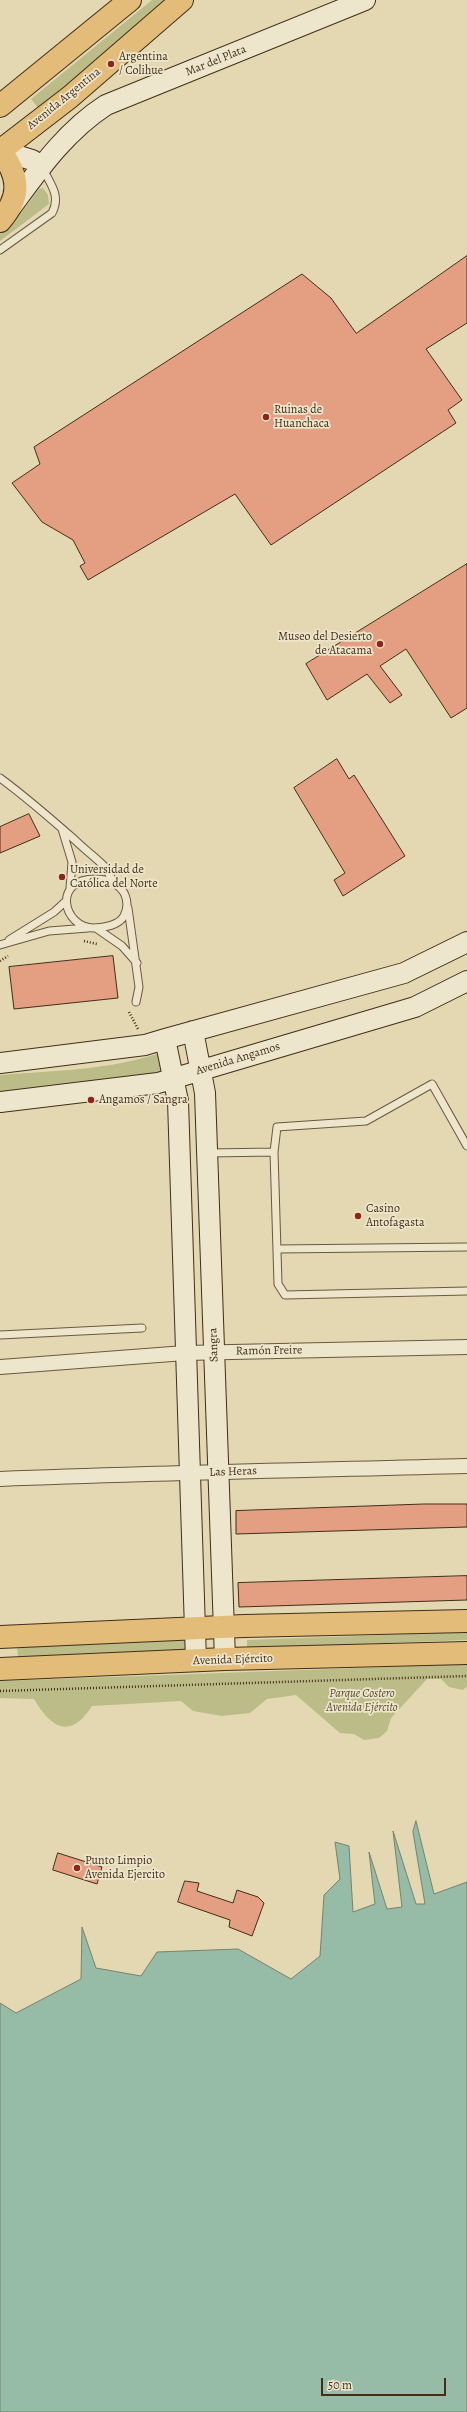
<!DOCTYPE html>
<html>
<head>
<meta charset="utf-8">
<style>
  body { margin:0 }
  #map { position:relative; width:467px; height:2412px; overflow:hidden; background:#e3d8b1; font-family:Alegreya,serif }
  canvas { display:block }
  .scale { position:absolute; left:321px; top:2378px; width:125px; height:18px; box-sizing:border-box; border:2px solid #422e19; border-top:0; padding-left:5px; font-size:12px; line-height:14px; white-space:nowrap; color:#422e19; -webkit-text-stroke:3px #ede6cc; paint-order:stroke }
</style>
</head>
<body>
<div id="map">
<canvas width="467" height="2412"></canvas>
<div class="scale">50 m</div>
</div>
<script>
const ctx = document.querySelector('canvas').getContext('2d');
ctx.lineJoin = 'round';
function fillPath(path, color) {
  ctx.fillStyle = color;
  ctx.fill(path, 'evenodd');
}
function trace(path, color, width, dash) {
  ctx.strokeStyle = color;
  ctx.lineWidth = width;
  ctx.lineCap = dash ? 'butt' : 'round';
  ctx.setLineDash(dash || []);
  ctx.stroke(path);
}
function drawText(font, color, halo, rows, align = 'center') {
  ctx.font = font + ' Alegreya,serif';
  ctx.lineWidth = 3.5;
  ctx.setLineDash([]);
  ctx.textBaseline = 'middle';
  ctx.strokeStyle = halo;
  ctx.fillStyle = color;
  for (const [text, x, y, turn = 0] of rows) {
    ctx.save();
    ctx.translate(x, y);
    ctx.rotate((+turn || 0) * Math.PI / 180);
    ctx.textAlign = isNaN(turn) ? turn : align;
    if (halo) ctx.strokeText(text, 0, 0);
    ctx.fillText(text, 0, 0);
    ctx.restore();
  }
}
fillPath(new Path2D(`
  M152 0H166L39 109 31 99Z
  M43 188 48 195 49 204 0 241V231L27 205 39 189Z
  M157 1054 161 1057 162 1069 158 1074 0 1095V1075C52 1071 107 1070 157 1054Z
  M467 1632V1640L247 1648V1640Z
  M190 1640V1651L18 1658 17 1646Z
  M467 1664V1686L463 1690 449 1687 441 1679H427L391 1718 387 1731 379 1738 364 1740 354 1734 340 1733 296 1695 267 1699 250 1713 222 1716 193 1711 181 1701 92 1706C70 1740 51 1728 34 1699L0 1698V1681Z`), '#bbbc87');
const water = new Path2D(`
  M416 1821 434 1894 467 1882V2412H0V2003L16 2013 81 1979 82 1927 96 1968 141 1976 157 1952 238 1949 291 1979 320 1956 324 1895 340 1879 335 1842 349 1846 353 1912 375 1904 369 1852 387 1909 402 1907 393 1831 416 1904H425L413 1832Z`);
fillPath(water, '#96bba6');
trace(water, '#74836e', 1);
const building = new Path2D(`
  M467 256V323L426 349 462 400 448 410 456 423 271 545 235 494 88 580 80 566 85 563 73 540 42 522 12 483 40 464 34 447 302 274 331 298 356 333Z
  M467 564V708L451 718 406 649 380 666 402 695 390 703 367 674 327 700 306 664Z
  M337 759 349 779 354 775 405 856 343 896 334 880 345 873 294 788Z
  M29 814 40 836 0 853V827Z
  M113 956 118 998 14 1009 9 967Z
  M424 1504H467V1527L236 1534V1511Z
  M467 1576V1600L239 1607 238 1583Z
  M58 1853 102 1867 97 1884 53 1870Z
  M185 1881 199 1883 197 1891 233 1903 237 1890 258 1897 264 1903 252 1936 229 1927 230 1920 178 1902Z`);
fillPath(building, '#e49e82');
trace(building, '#422e19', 1);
const lane = new Path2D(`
  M0 250 52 213C61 196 51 185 43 169
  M0 778C26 797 50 818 75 840 84 849 95 857 104 866 108 871 110 877 114 882 118 887 123 889 125 895 128 902 127 910 124 916 119 925 104 928 94 928 63 928 51 878 97 879 103 879 108 881 114 882
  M62 829 72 862 70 888
  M128 908 139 987 136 1002
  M96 928 122 946 137 963
  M9 940 54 912 66 901
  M0 945 49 931 88 928
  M467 1146 432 1084 366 1121 277 1127 274 1152 278 1284 285 1295 467 1291
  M208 1153 274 1152
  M277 1249 467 1247
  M0 1335 142 1328`);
const street = new Path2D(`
  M0 1367 185 1353 467 1347
  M0 1479C156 1473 311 1470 467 1466`);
const secondary = new Path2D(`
  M0 150 32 160 42 166
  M12 206C40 168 66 131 106 105L365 0
  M193 1031 205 1093 225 1659
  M165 1039 178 1101 196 1661
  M0 1063 145 1045 165 1039 404 973 467 942
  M0 1102 158 1083 415 1007 467 981`);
const primary = new Path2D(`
  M0 106 130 0
  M0 150C19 176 22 196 0 221
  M0 151 70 97 182 0`);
const highway = new Path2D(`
  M0 1637 244 1626 467 1621
  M0 1669 225 1659 467 1653`);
trace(lane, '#6a583f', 9);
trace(street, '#6a583f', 16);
trace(secondary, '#422e19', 22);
trace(primary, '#422e19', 24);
trace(highway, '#422e19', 24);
trace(new Path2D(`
  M84 941 97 944
  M0 961 8 956
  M129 1012 138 1029
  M0 1691 467 1676`), '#422e19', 2.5, [1, 2]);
trace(lane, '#ede6cc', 7);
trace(street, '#ede6cc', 14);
trace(secondary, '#ede6cc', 20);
trace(primary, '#e2bc78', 22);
trace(highway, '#e2bc78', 22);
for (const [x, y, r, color] of [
  [111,64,4,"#8f2418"],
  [266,417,4,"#8f2418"],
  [380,644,4,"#8f2418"],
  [62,877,4,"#8f2418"],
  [91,1100,4,"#8f2418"],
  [358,1216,4,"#8f2418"],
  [77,1868,4,"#8f2418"]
]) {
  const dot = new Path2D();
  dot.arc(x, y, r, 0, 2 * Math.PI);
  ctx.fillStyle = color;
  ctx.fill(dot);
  trace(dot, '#ede6cc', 1.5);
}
drawText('12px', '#422e19', '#ede6cc', [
  ["Argentina",119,57],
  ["/ Colihue",119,71],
  ["Ruinas de",274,410],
  ["Huanchaca",274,424],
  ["Museo del Desierto",372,637,"right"],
  ["de Atacama",372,651,"right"],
  ["Universidad de",70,870],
  ["Católica del Norte",70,884],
  ["Angamos / Sangra",99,1100],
  ["Casino",366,1209],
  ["Antofagasta",366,1223],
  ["Punto Limpio",85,1861],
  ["Avenida Ejercito",85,1875]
], 'left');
drawText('12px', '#422e19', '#ede6cc', [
  ["Mar del Plata",216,61,-22],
  ["Avenida Argentina",64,99,-39],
  ["Avenida Angamos",238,1059,-17],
  ["Sangra",214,1345,-92],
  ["Ramón Freire",269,1351,-1],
  ["Las Heras",233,1472,-2],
  ["Avenida Ejército",233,1660,-2]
]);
drawText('italic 12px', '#5a4a2f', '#ede6cc', [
  ["Parque Costero",362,1694],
  ["Avenida Ejército",362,1708]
]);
</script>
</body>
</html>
